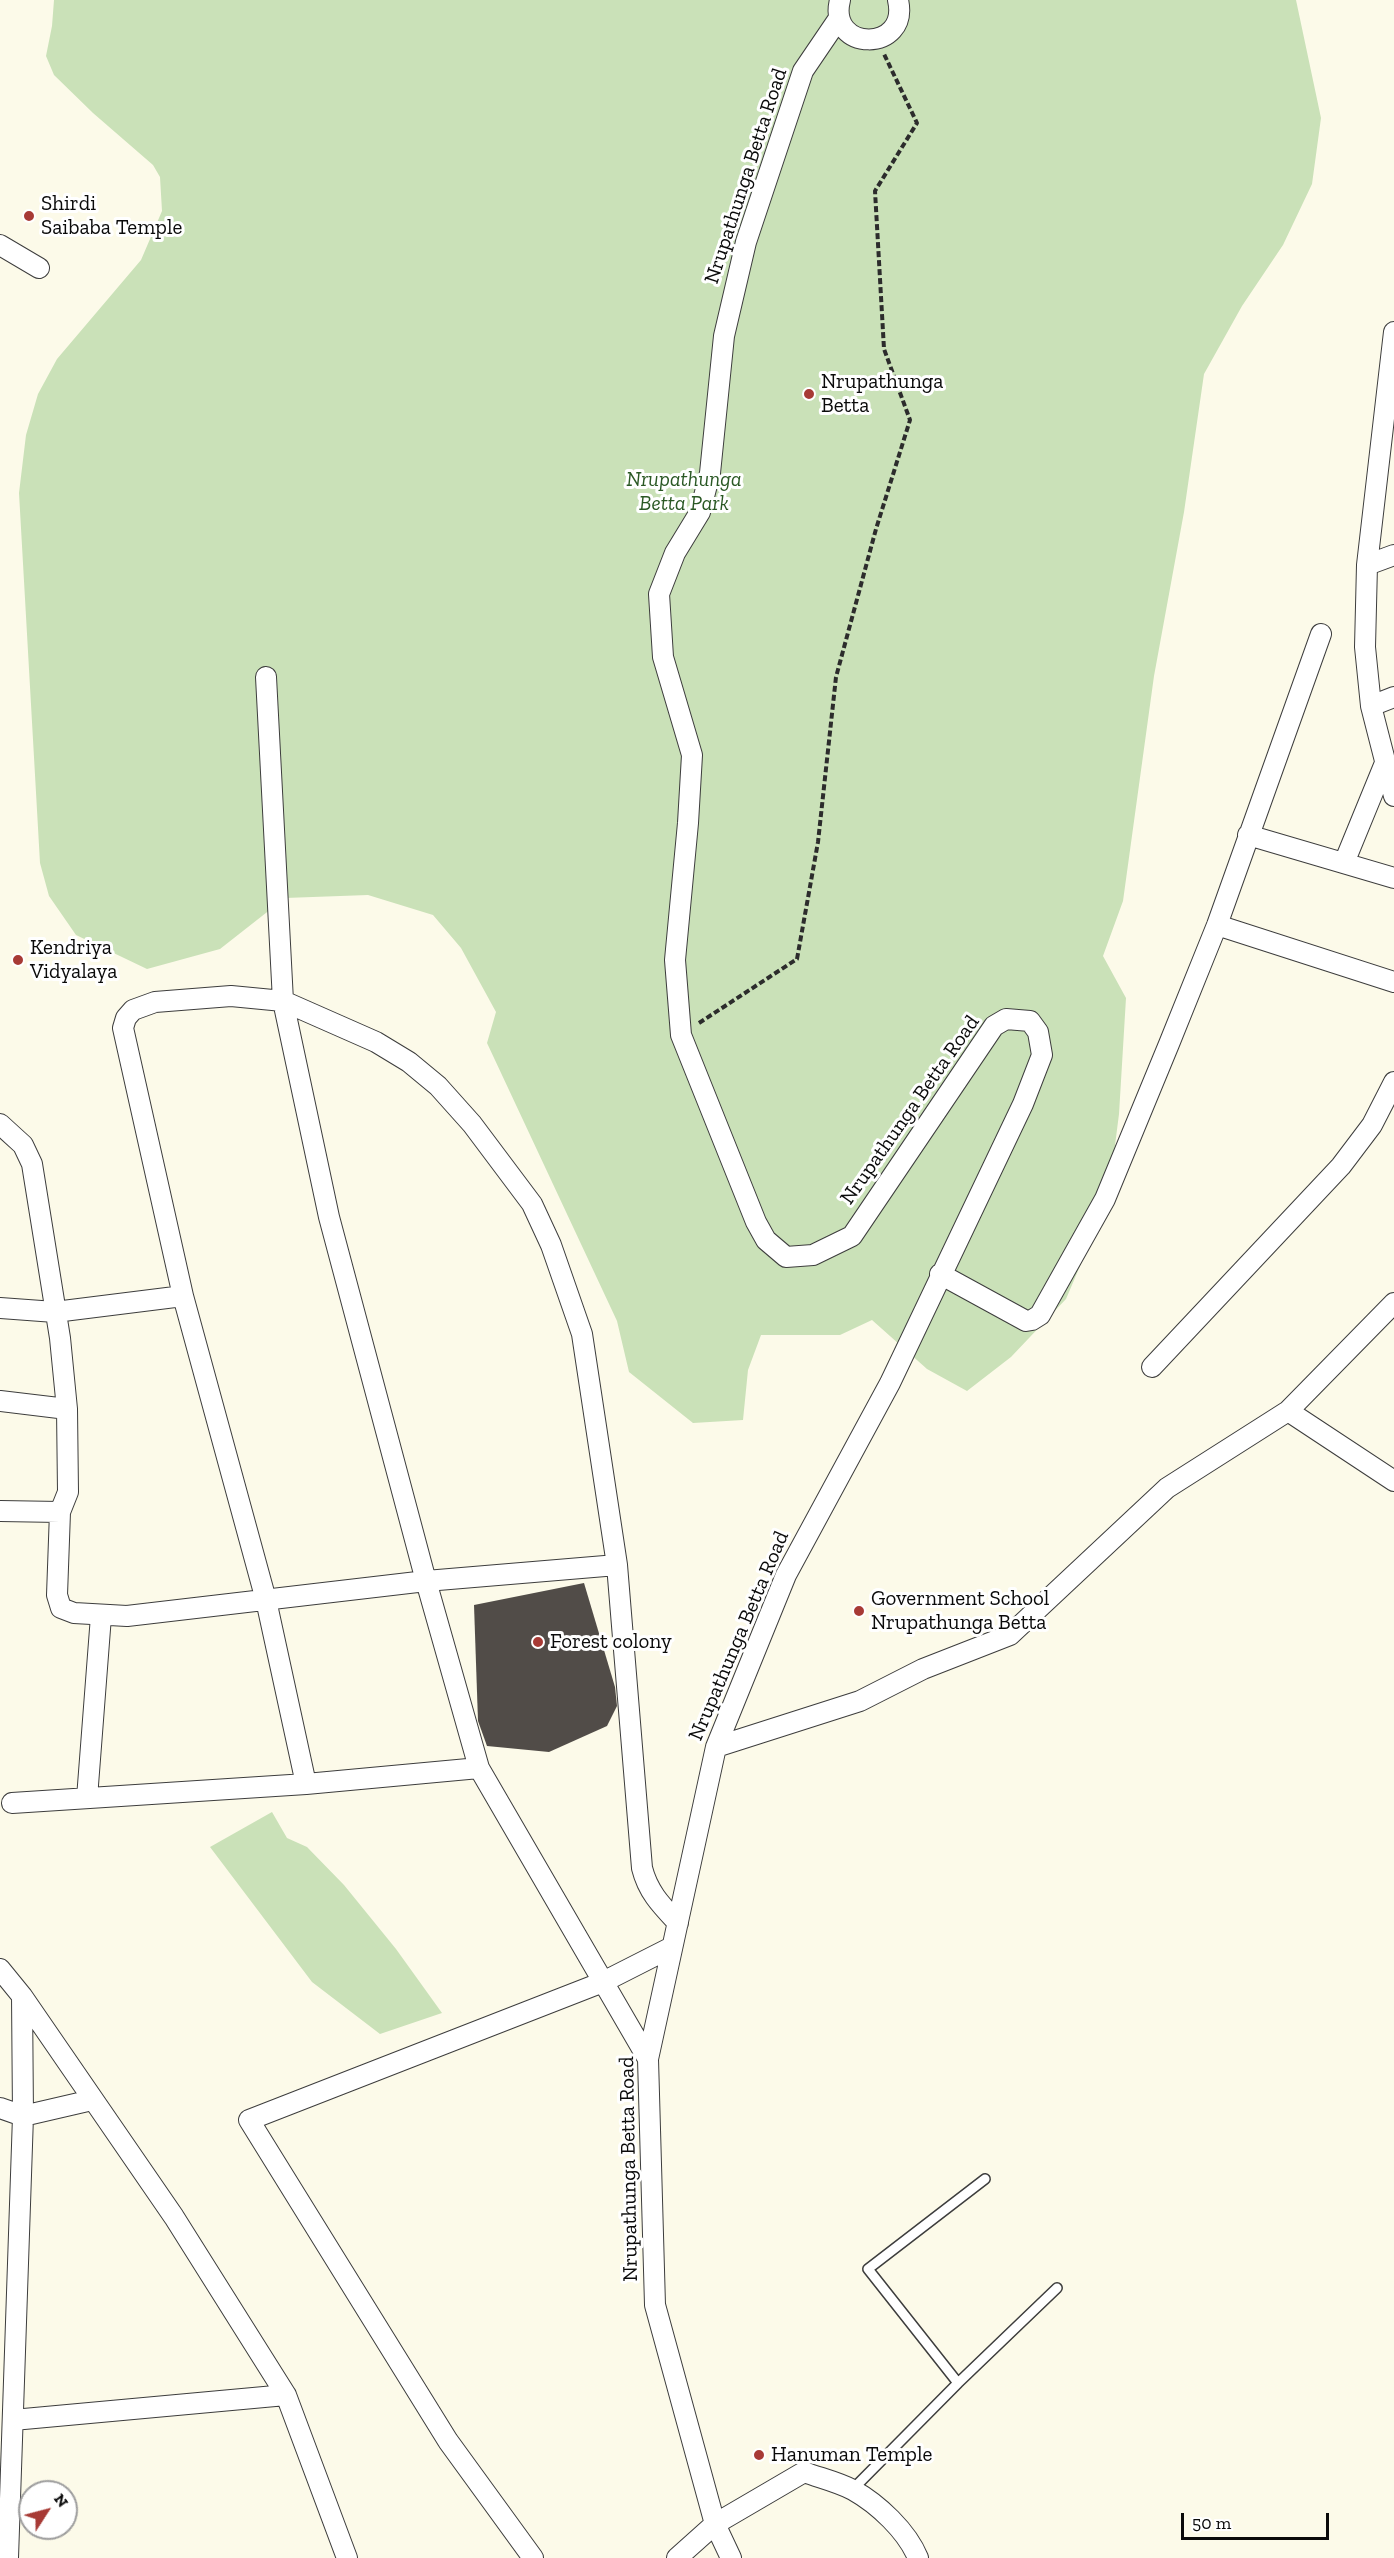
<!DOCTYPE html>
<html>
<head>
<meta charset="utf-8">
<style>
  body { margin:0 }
  #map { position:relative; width:1394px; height:2558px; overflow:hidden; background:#fcfae9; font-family:"Zilla Slab",serif }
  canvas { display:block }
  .north { position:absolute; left:18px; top:2480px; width:60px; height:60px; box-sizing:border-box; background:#fff; border:2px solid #9d9d9d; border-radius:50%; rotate:54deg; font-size:16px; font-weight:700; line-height:24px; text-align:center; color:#0a0a0a }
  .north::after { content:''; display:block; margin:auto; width:21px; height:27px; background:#a73a35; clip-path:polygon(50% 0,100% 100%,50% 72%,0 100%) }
  .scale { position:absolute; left:1181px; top:2513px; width:148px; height:27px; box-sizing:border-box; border:3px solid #0a0a0a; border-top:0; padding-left:8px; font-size:18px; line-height:21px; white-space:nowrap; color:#0a0a0a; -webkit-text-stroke:4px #fff; paint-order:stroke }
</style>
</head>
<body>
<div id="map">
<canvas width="1394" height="2558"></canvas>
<div class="north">N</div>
<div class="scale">50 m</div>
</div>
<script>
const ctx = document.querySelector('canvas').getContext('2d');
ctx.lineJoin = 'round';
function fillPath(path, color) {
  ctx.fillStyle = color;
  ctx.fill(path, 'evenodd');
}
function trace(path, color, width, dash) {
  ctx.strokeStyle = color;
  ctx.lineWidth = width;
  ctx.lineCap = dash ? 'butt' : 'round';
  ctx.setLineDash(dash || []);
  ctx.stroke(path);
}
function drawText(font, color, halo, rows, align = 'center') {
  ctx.font = font + ' "Zilla Slab",serif';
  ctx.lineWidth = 6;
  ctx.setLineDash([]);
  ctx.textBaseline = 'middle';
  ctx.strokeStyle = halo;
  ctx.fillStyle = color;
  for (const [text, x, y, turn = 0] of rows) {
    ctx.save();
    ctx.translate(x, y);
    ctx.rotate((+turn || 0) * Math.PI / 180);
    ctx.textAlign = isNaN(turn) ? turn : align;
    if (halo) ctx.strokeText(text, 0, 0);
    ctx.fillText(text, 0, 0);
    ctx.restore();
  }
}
fillPath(new Path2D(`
  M54 0H1296L1321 118 1312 184 1283 245 1242 306 1204 374 1184 512 1154 676 1123 901 1103 956 1126 998 1119 1114 1108 1200 1066 1299 1011 1357 967 1391 927 1369 872 1320 840 1335H761L748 1370 743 1420 693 1423 629 1372 617 1321 487 1043 496 1012 461 948 433 915 368 895 285 898 220 949 147 969 76 935 49 896 40 863 19 493 26 435 38 394 57 359 141 260 162 211 160 177 153 165 93 113 54 75 46 56 52 26Z
  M272 1812 287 1838 307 1847 344 1885 396 1949 442 2013 380 2034 312 1982 210 1847Z`), '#cae1b8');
fillPath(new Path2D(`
  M584 1583 615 1687 617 1706 607 1726 549 1752 487 1746 478 1721 474 1605Z`), '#514c48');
const service = new Path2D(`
  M958 2383 868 2269 985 2179
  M852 2490 958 2383 1057 2288`);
const minor = new Path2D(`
  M840 0C827 52 910 53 898 0
  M0 245 39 268
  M1394 332 1367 565 1365 647 1371 706 1394 796
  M1367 565 1394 555
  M266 677 283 1001 329 1217 426 1581 479 1768
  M1371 706 1394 697
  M1248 835 1394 878
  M1344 863 1385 763
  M1217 925 1394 982
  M0 1124 23 1145 32 1164 60 1338 67 1409 68 1492 60 1512 57 1595 61 1608 74 1613 127 1616 426 1581 617 1565
  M940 1274 1026 1321 1032 1320 1040 1315 1105 1199 1169 1044 1217 925 1321 634
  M0 1308 55 1312 183 1296
  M1152 1367 1341 1166 1372 1125 1394 1082
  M0 1401 67 1409
  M1288 1411 1394 1481
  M0 1511 60 1512
  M716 1747 860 1701 923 1669 1010 1635 1167 1488 1288 1411 1394 1303
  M306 1784 266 1600 183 1296 123 1028 126 1018 133 1010 155 1002 231 996 283 1001 376 1042 409 1062 438 1086 472 1124 532 1204 551 1245 582 1334 617 1565 642 1868C648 1892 661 1905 678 1923
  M87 1798 101 1616
  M12 1803 306 1784 479 1768 648 2059
  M0 1969 22 1996 174 2217 286 2395 347 2558
  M0 2108 23 2116 92 2100
  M13 2420 286 2395
  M8 2558 23 2116 22 1996
  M533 2558 448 2441 249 2120 603 1982 672 1947
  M677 2558 715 2524 655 2305 648 2059 716 1747 786 1575 890 1383 1023 1104 1042 1055 1038 1032 1030 1021 1006 1019 994 1026 852 1236 813 1255 786 1257 766 1240 756 1222 681 1035 675 960 688 823 692 755 663 657 659 594 675 553 700 512 710 473 724 336 746 242 803 71 839 18
  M731 2558 715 2524 804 2472C820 2478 838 2482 853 2490 878 2504 907 2531 918 2558`);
trace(service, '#3d3d3d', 12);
trace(minor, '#3d3d3d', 22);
trace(new Path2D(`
  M699 1023 797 959 818 842 836 677 876 529 910 420 884 349 875 191 917 123 884 54`), '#2c2c2c', 4, [6, 3]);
trace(service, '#fff', 9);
trace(minor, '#fff', 20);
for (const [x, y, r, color] of [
  [29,216,6,"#a73a35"],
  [809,394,6,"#a73a35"],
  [18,960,6,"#a73a35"],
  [859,1611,6,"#a73a35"],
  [538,1642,6,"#a73a35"],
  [759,2455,6,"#a73a35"]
]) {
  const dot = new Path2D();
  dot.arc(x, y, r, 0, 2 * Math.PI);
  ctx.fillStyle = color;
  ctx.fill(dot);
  trace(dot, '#fff', 2);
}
drawText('21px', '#0a0a0a', '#fff', [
  ["Nrupathunga Betta Road",746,176,-72],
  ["Nrupathunga Betta Road",910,1110,-55],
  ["Nrupathunga Betta Road",739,1636,-67],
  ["Nrupathunga Betta Road",629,2169,-91]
]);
drawText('21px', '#0a0a0a', '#fff', [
  ["Shirdi",41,204],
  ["Saibaba Temple",41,228],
  ["Nrupathunga",821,382],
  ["Betta",821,406],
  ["Kendriya",30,948],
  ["Vidyalaya",30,972],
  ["Government School",871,1599],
  ["Nrupathunga Betta",871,1623],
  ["Forest colony",550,1642],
  ["Hanuman Temple",771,2455]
], 'left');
drawText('italic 21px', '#2a5824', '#fff', [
  ["Nrupathunga",684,480],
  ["Betta Park",684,504]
]);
</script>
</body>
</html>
